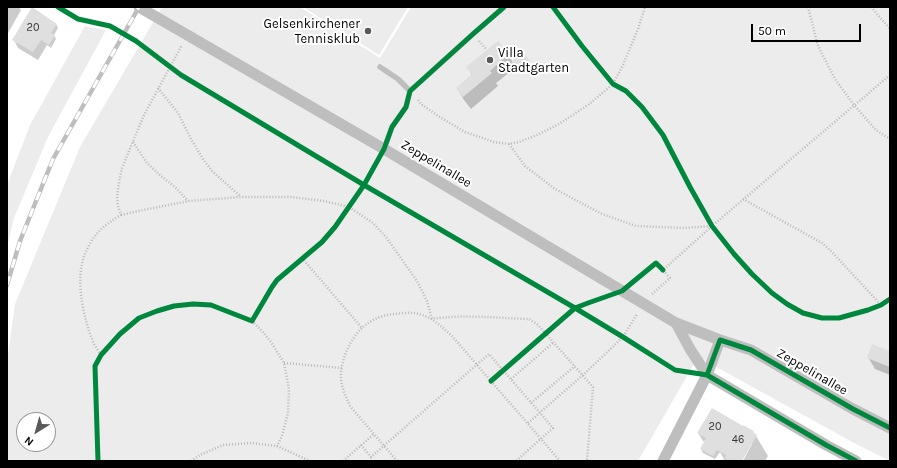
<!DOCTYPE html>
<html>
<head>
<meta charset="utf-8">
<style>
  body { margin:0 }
  #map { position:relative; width:897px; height:468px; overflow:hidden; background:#fff; font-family:Karla,sans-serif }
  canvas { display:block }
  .frame { position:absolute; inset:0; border:8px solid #000; pointer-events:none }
  .north { position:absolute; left:16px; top:412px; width:40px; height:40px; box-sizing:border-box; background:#fff; border:1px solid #999; border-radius:50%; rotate:217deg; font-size:11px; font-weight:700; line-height:16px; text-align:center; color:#000 }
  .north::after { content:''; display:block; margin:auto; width:14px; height:18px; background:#595959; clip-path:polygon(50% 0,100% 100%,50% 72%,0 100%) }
  .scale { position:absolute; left:751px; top:24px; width:110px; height:18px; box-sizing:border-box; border:2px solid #000; border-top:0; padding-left:5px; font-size:12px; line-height:14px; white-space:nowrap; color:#000; -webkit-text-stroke:3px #fff; paint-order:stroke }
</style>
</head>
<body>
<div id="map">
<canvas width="897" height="468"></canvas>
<div class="frame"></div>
<div class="north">N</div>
<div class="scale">50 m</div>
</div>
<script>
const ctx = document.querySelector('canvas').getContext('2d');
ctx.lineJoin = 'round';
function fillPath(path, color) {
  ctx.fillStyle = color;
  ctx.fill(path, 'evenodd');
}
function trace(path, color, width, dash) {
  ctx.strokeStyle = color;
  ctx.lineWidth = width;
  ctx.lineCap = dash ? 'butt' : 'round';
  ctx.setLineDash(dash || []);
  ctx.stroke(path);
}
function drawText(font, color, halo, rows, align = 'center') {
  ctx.font = font + ' Karla,sans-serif';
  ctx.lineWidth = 4;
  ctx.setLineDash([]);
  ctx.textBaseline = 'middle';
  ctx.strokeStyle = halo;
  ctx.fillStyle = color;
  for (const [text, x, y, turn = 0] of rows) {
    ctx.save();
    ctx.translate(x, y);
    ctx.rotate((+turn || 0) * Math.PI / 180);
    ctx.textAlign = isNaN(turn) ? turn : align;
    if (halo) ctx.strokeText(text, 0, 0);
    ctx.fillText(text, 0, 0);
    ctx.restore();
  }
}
fillPath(new Path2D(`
  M162 7H300L380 58 411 7H890V461L856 444 698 357 638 461H7V362L15 304 80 147ZM24 420H48V444H24Z
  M303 7H408L379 55Z
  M85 26 106 30 48 137 14 218 7 247V185L30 125Z`), '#ececec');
fillPath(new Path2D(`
  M7 7H19L21 10 7 35Z
  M56 24 58 28 54 35 56 39 51 48 47 45 38 60 18 48 14 40Z
  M498 42 509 55 513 63 529 61 531 65 521 73 516 67 496 83 498 86 471 109 464 100 457 88 472 75 468 67Z
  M890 352V375L875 369 868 357Z
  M698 433 756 436 768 456 765 461H743L752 444H750L741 461H725L720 452 715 459 703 453 701 449 705 442 703 441Z`), '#0003');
fillPath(new Path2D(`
  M32 7 57 24 51 33 55 35 49 45 41 40 33 52 12 40Z
  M498 41 509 54 490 71 492 73 463 97 456 88 472 74 466 67Z
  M521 50 530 61 519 70 512 62 516 58 514 56Z
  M872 344 890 351V367L867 358Z
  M712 408 743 426V425L754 431 753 432 757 435 742 461H736L733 459 732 461H730L725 458 726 455 717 450 713 456 700 449 706 438 697 433Z`), '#dfdfdf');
trace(new Path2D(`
  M553 7 582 46 613 84 626 91 642 107 663 135 690 187 712 226 734 254 752 274 772 293 787 304 803 313 822 318H839L868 310 881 305 890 299
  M808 7 818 46 835 79 854 105 876 130 890 139
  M871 7 890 29
  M479 41 487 50
  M158 88 178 113 191 139 203 159 212 171 240 196
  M418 100 421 104 438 116 465 132 494 142 509 144 519 142 537 135 559 124 588 105 613 84 623 65 638 29 645 7
  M133 142 147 163 161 176 175 187 188 201
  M509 144 525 166 555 189 602 214 636 226 684 228 711 226
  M743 199 822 243 832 252 881 305
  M121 215 143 210 189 201 240 197H291L324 201 349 207 373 223 386 237 417 281 427 301 432 319C464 314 496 318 529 319L538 325 593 387 587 461
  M302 258 362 328
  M652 294 670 278 663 270 712 226 890 75
  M101 355C98 350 94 345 92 339 84 319 77 286 82 264 84 254 89 244 95 236 102 227 111 221 121 215L118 206 117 197 119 182 122 168 144 115 182 45
  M284 363 342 368
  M511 379 554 342
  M531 403 575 366
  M528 423 583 375 623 337 637 314
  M361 445 371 457 489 354 553 428 516 461
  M98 461 95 366 101 355 120 334 139 318 157 311 174 306 193 304 211 305 252 321 262 331 271 342 284 363 289 389 288 413 282 436 277 446
  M191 461 200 455 223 445 251 443 277 446 310 461
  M343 461 374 434
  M397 461 350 406C346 397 342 389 341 379 340 362 349 341 361 329 370 320 382 315 394 314 402 313 411 312 419 314 432 317 442 327 452 336L560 461`), '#b9b9b9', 2.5, [1, 2]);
trace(new Path2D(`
  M380 67 398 79 410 91
  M384 149 392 127 406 107 410 91 473 34 504 7`), '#bebebe', 5.5);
trace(new Path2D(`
  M139 7 384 149 676 323 720 340 751 350 853 409 890 428
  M676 323 690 349 707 375 826 445 856 461
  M663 461 707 375 720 340`), '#bebebe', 11);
const rail = new Path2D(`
  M7 285 20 241 53 159 139 7`);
trace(rail, '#bebebe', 4.5);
trace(rail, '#fff', 3, [9]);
trace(new Path2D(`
  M58 7 78 19 110 26 136 41 181 75 364 185 575 308 623 337 675 370 707 375 826 445 856 461
  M553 7 582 46 613 84 626 91 642 107 663 135 690 187 712 226 734 254 752 274 772 293 787 304 803 313 822 318H839L868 310 881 305 890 299
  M707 375 720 340 751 350 853 409 890 428
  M491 381 575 308 588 303 622 291 656 263 663 270
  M98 461 95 366 101 355 120 334 139 318 157 311 174 306 193 304 211 305 252 321 272 287 277 280 322 242 335 227 364 185 384 149 392 127 406 107 410 91 473 34 504 7`), '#00873e', 5);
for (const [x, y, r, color] of [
  [368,31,4,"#595959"],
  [490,60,4,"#595959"]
]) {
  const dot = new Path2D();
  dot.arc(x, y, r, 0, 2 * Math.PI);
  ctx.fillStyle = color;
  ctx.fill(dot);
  trace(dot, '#fff', 1.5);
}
drawText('11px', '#383838', null, [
  ["20",33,28],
  ["20",715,427],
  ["46",738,440]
]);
drawText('13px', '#000', '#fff', [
  ["Gelsenkirchener",360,24],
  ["Tennisklub",360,39],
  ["Villa",498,53,"left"],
  ["Stadtgarten",498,68,"left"]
], 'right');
drawText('13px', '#000', '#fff', [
  ["Zeppelinallee",436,164,31],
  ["Zeppelinallee",812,372,30]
]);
</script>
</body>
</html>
